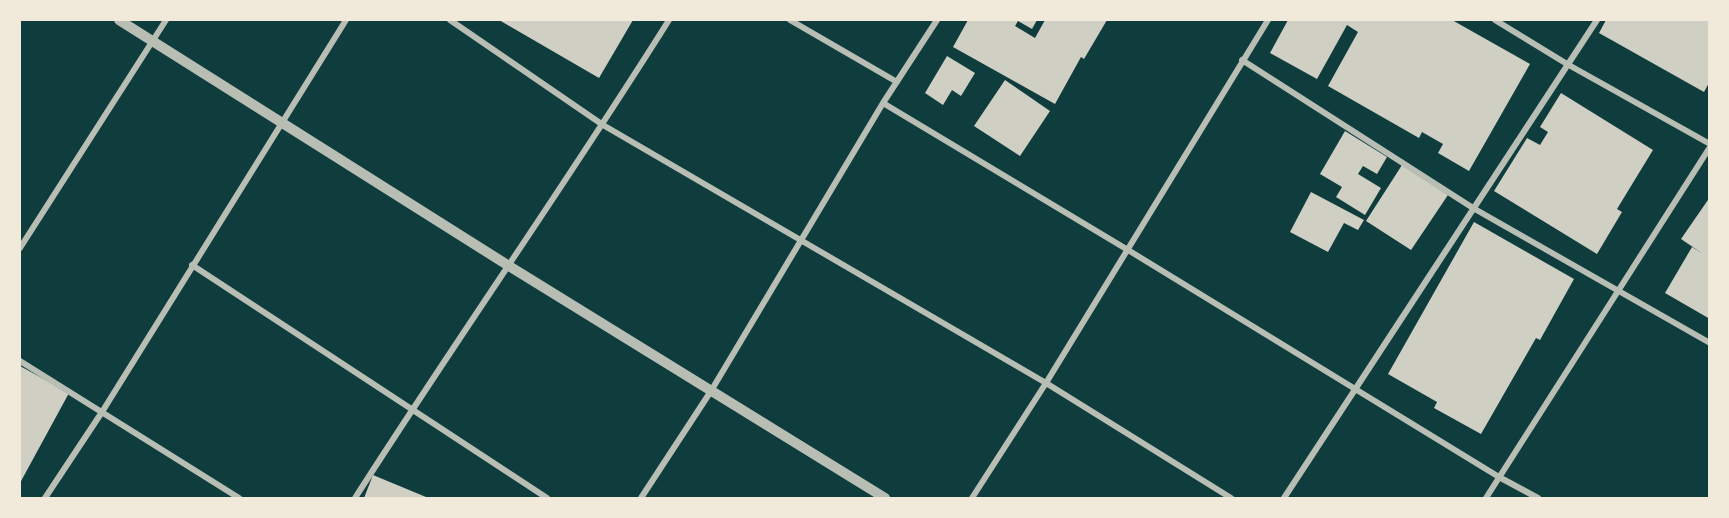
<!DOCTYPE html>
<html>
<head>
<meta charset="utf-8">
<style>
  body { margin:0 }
  #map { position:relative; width:1729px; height:518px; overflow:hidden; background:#0f3d3e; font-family:"Exo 2",sans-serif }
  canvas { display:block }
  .frame { position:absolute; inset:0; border:21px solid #f1e9da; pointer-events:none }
</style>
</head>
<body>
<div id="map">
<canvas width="1729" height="518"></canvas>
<div class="frame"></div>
</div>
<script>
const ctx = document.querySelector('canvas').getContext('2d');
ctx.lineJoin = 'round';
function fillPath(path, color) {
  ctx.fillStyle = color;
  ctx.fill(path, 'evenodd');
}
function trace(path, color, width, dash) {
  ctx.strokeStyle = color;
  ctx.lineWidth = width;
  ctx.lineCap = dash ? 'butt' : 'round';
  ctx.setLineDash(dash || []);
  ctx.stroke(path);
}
fillPath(new Path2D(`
  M499 20H633L599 78Z
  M968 20H1037L1032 29 1018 21 1015 26 1035 38 1045 20H1107L1084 59 1081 57 1055 104 953 47Z
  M1288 20H1452L1530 64 1469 171 1438 153 1443 144 1422 132 1419 138 1328 86 1358 32 1347 25 1317 79 1270 53Z
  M1606 20H1710V81L1704 92 1599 33Z
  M947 56 975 73 961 96 952 90 943 105 925 93Z
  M1005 80 1050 111 1020 156 974 126Z
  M1561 93 1653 150 1617 209 1622 212 1597 254 1494 191 1527 138 1540 145 1548 132 1540 127Z
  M1345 131 1387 157 1377 174 1363 166 1358 174 1381 188 1365 215 1336 197 1342 187 1320 174Z
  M1402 165 1448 195 1411 250 1366 221Z
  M1311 192 1364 220 1358 230 1344 223 1328 252 1290 232Z
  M1710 197V319L1665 293 1692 247 1703 254 1681 239Z
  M1474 222 1574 279 1540 340 1536 338 1481 434 1434 408 1437 402 1388 374Z
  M20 366 69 393 20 483Z
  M373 475 426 497 425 498H364Z`), '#cfcfc3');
trace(new Path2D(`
  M450 20 603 125 1046 383 1231 498
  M790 20 897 82
  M1495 20 1567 64 1710 144
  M1242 60 1473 208 1710 343
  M883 103 1128 250 1499 477 1538 498
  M20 248 166 20
  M192 265 547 498
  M20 361 239 498
  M45 498 102 412 346 20
  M355 498C458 337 568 181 669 20
  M641 498 711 391 883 103 937 20
  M972 498 1046 383 1268 20
  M1284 498 1597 20
  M1486 498 1710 147`), '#b8beb3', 6);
trace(new Path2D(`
  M119 20 509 266 885 498`), '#b8beb3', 10);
</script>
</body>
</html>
